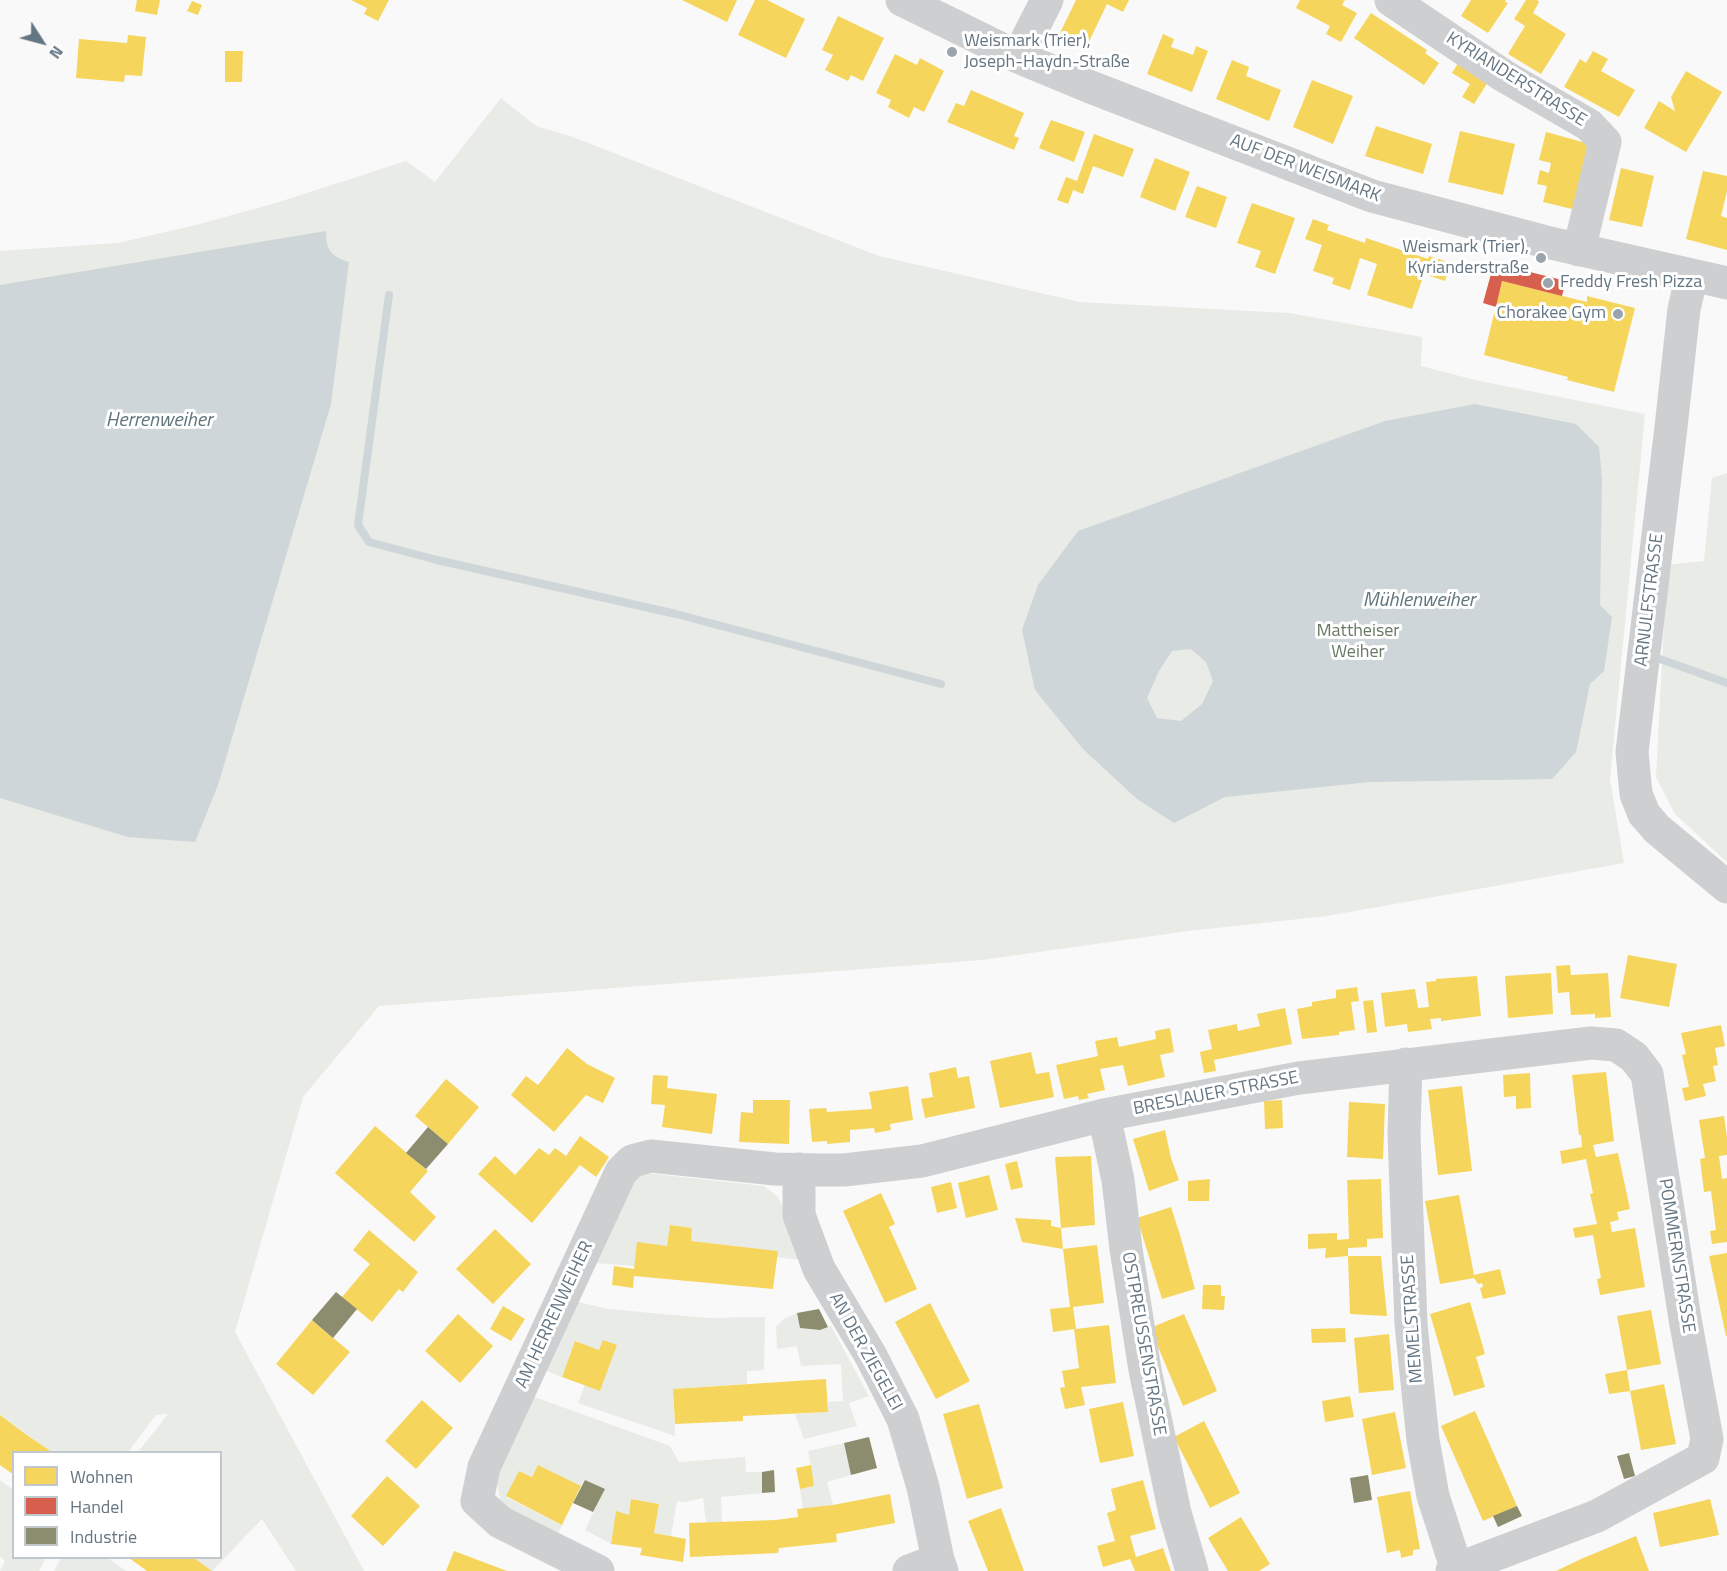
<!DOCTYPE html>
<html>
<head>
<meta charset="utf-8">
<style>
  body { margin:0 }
  #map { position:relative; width:1727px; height:1571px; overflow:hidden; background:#f9f9f9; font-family:"Titillium Web",sans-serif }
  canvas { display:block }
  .legend { position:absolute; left:12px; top:1451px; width:210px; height:108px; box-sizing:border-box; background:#fff; border:2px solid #c1c8cd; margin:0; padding:8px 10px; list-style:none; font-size:18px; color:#657683 }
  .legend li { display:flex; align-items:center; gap:12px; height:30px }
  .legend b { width:30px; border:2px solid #c1c8cd }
  .north { position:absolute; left:12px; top:12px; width:60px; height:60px; -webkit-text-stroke:4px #fff; paint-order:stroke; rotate:126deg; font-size:16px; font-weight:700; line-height:24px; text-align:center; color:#657683 }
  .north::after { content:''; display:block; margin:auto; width:21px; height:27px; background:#657683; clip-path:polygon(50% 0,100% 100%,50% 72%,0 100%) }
</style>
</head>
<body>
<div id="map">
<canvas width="1727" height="1571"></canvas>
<ul class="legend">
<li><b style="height:16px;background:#f6d55c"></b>Wohnen</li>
<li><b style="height:16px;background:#d6604d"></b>Handel</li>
<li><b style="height:16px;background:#8c8c6e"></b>Industrie</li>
</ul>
<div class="north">N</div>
</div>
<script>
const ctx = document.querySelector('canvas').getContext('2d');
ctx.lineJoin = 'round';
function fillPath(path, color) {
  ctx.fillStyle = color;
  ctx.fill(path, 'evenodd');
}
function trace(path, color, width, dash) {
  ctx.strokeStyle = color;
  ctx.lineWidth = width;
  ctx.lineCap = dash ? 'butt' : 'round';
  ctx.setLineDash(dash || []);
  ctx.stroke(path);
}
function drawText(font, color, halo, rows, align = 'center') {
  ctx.font = font + ' "Titillium Web",sans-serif';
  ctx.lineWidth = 6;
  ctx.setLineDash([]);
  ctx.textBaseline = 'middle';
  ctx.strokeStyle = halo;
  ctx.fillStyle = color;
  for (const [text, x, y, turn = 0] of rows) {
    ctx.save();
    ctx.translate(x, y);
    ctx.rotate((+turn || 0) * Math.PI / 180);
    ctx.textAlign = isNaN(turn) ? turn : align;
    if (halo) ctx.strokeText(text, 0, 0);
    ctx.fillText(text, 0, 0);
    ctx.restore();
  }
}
fillPath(new Path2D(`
  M501 98 536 126 570 136 879 256 1080 302 1289 313 1422 337 1421 366 1475 380 1645 414 1610 779 1624 863 1327 916 1189 931 981 960 379 1006 303 1097 235 1332 364 1571H296L262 1519 212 1571 194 1558H220V1452H138L168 1414 156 1415 128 1452H52L0 1415V251L118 243 200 224 279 202 406 161 435 182Z
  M1727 473V862L1675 814 1656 777 1667 565 1704 561 1712 478Z
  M646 1173 764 1186 778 1197 795 1235 800 1260 777 1257V1251L691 1241 692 1228 670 1225 667 1246 634 1266 596 1263 636 1176Z
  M574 1301 608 1309 706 1318 765 1317 764 1370 747 1371V1384L673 1389 675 1436 578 1403 585 1385 600 1390 617 1345 603 1341 599 1350 575 1341 562 1377 544 1370Z
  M797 1313 800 1328 820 1330 831 1326 869 1396 849 1403 857 1426 804 1439 795 1414 828 1412V1402L843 1401 841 1364 801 1366 797 1346 777 1349 776 1327 784 1319Z
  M529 1395 670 1446 679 1462 745 1457 746 1472H762V1493L721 1497 722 1522H706L703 1498 684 1502 677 1501 671 1536 654 1533 659 1504 632 1499 629 1515 616 1512 611 1544 585 1530 604 1489 585 1480 581 1486 538 1465 532 1477 519 1471 506 1497 562 1525 558 1534 506 1511 500 1498 496 1479Z
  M844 1443 851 1475 827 1482 833 1505 803 1509 800 1489 814 1486 808 1451Z
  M0 1480 13 1490 14 1558H46L39 1571H0L5 1561 0 1557Z
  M61 1558H108L126 1571H54Z`), '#e8ebe6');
fillPath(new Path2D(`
  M326 231C326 251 331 256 349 262L331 404 218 785 195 842 128 837 0 798V285Z
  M1475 404 1576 424 1599 447 1602 479 1600 605 1612 617 1604 671 1590 684 1576 752 1552 779 1370 782 1225 797 1174 823 1137 799 1083 749 1035 690 1022 630 1038 585 1078 531 1385 421ZM1191 649 1206 662 1213 681 1202 704 1181 721 1157 718 1147 698 1159 671 1172 651Z`), '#ced6d9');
fillPath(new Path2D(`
  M137 0H160L157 15 135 11Z
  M351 0H389L378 21 364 14 367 8Z
  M682 0H737L727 22Z
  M755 0H767L805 19 786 58 738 35Z
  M1076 0H1129L1123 12 1107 4 1086 48 1059 35Z
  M1300 0H1345L1342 5 1357 13 1341 42 1326 34 1330 26 1296 8Z
  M1471 0H1506L1505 2 1508 3 1488 33 1461 16Z
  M1526 0H1537L1539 2 1533 13 1566 34 1541 74 1508 54 1525 26 1514 19Z
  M192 1 202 5 198 15 187 11Z
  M1371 13 1427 50 1425 53 1439 63 1424 85 1354 38Z
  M838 16 884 38 863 81 851 75 848 81 825 70 833 55 822 50Z
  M1163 34 1174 39 1171 47 1193 55 1196 46 1208 51 1192 92 1147 74Z
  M128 35 146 37 142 76 125 75 124 82 76 78 79 39 127 43Z
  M225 51H243L242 82H225Z
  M1593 51 1608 59 1601 71 1635 90 1619 117 1564 87 1580 59 1586 63Z
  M895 54 917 65 920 58 944 71 924 112 914 107 909 118 888 107 891 100 876 93Z
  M1232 60 1249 67 1246 76 1281 90 1269 121 1216 99Z
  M1458 63 1488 82 1474 104 1462 97 1470 84 1452 73Z
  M1686 71 1722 92 1686 152 1644 128 1659 101 1675 111 1671 97Z
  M1312 80 1353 96 1333 144 1293 127Z
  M971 90 1024 113 1014 136 1019 138 1014 150 947 122 956 103 964 106Z
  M1051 120 1085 132 1074 162 1039 148Z
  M1376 126 1432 144 1423 174 1365 156Z
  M1460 131 1515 144 1503 195 1448 182Z
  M1546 132 1593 145 1576 210 1543 202 1547 186 1537 184 1540 170 1549 173 1551 163 1539 160Z
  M1094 134 1134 149 1123 177 1093 166 1083 194 1073 190 1068 204 1057 200 1066 177 1077 181Z
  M1155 158 1190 172 1175 211 1140 197Z
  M1621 168 1654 176 1642 227 1609 220Z
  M1703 171 1727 176V191L1721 216 1727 218V250L1686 239Z
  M1197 186 1227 197 1216 228 1185 217Z
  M1252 203 1295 218 1275 274 1255 267 1261 251 1237 243Z
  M1313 219 1329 225 1327 230 1365 243 1366 238 1428 259 1429 256 1451 263 1445 281 1424 274 1412 309 1367 295 1377 264 1360 258 1350 290 1332 284 1334 278 1313 271 1322 245 1305 239Z
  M1502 281 1587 302V296L1635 308 1614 392 1567 380 1568 377 1484 355Z
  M1628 955 1677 964 1669 1007 1620 998Z
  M1570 965 1571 975 1608 973 1611 1017 1595 1018V1014L1571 1015 1569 992 1558 993 1556 966Z
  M1551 973 1553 1014 1508 1018 1505 976Z
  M1477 976 1481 1016 1441 1021V1018L1430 1019 1432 1029 1408 1032 1407 1024 1385 1027 1381 993 1415 989 1418 1008 1429 1007 1426 982 1436 981V979Z
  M1357 987 1359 1001 1351 1002 1355 1030 1339 1032V1035L1302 1039 1297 1009 1312 1006V1002L1336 998V990Z
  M1373 1000 1377 1032 1367 1033 1363 1001Z
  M1285 1008 1292 1044 1214 1060 1216 1071 1204 1073 1200 1052 1212 1049 1208 1030 1237 1024 1238 1031 1260 1026 1257 1014Z
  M1721 1025 1725 1046 1715 1048 1718 1065 1713 1066 1716 1081 1703 1084 1706 1096 1685 1101 1682 1088 1689 1087 1682 1055 1686 1054 1681 1033Z
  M1170 1028 1174 1052 1160 1055 1165 1077 1128 1086 1123 1065 1100 1069 1105 1090 1087 1094 1089 1098 1079 1100 1078 1096 1064 1099 1056 1065 1098 1056 1095 1041 1117 1037 1119 1047 1156 1039 1155 1031Z
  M567 1048 587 1064 615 1078 603 1103 586 1095 554 1132 511 1095 526 1076 538 1085Z
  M1031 1052 1036 1074 1049 1072 1054 1097 1000 1108 990 1061Z
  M956 1067 958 1078 969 1076 975 1108 925 1118 921 1099 933 1097 929 1073Z
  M1606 1072 1614 1141 1593 1145 1596 1157 1618 1153 1630 1209 1617 1212 1619 1220 1610 1222 1612 1232 1635 1228 1645 1287 1600 1295 1597 1279 1601 1278 1593 1235 1575 1238 1573 1228 1597 1224 1590 1194 1593 1193 1586 1159 1562 1164 1560 1151 1582 1147 1581 1135H1579L1572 1075Z
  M1530 1073 1531 1108 1516 1109V1096L1504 1097 1503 1075Z
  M653 1075 668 1076 667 1088 717 1094 712 1134 662 1127 665 1105 651 1104Z
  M446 1079 479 1107 448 1144 415 1116Z
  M908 1086 913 1120 890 1124 891 1130 875 1133 874 1128 850 1130V1142L827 1144V1141L812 1142 809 1109 826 1108 827 1112 872 1109 869 1092Z
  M1462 1086 1472 1171 1438 1175 1428 1090Z
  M753 1100H790L789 1144 739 1142 741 1112 753 1113Z
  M1282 1100 1283 1128 1265 1129 1264 1101Z
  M1349 1102 1385 1104 1383 1159 1347 1157Z
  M1724 1116 1727 1137V1155L1719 1156 1722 1179 1727 1178V1242L1712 1244 1710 1231 1716 1230 1711 1191 1704 1192 1700 1159 1705 1158 1699 1120Z
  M375 1126 428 1171 410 1192 436 1217 414 1242 335 1173Z
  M1165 1130 1171 1158 1179 1180 1149 1191 1133 1139Z
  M580 1136 609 1157 596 1177 580 1165 532 1223 478 1174 495 1156 515 1175 539 1148 549 1155 555 1148 566 1156Z
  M1091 1156 1095 1225 1061 1228 1055 1157Z
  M1017 1161 1023 1187 1011 1190 1005 1164Z
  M989 1175 998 1210 966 1218 958 1183Z
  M1210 1179 1209 1201H1188V1181Z
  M1381 1179 1383 1238 1367 1239V1247L1348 1248V1256L1325 1258 1326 1248 1308 1249V1234L1337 1233V1240L1349 1239 1347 1180Z
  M951 1182 957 1208 937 1213 931 1187Z
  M881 1193 895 1224 889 1227 917 1289 885 1303 843 1211Z
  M1459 1195 1474 1275 1500 1269 1506 1294 1483 1299 1480 1288 1483 1287 1482 1283 1478 1284 1474 1278 1440 1284 1425 1201Z
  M1171 1207 1180 1235 1195 1289 1162 1299 1137 1218Z
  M1015 1218 1051 1220V1226L1061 1228 1063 1249 1097 1245 1104 1303 1073 1307 1076 1329 1109 1325 1116 1383 1081 1387 1085 1405 1065 1409 1060 1388 1065 1387 1062 1371 1079 1368 1074 1329 1053 1332 1050 1309 1070 1307 1063 1249 1022 1242Z
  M670 1225 692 1228 691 1241 778 1251 773 1289 634 1276 633 1288 612 1285 614 1266 634 1269 637 1242 667 1246Z
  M495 1229 531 1264 493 1304 456 1269Z
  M369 1230 418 1272 403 1292 399 1289 372 1322 342 1297 370 1264 353 1250Z
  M1727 1253V1336H1726L1709 1256Z
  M1348 1256H1381L1387 1316 1350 1314Z
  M1203 1285H1221V1296H1225L1224 1310 1202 1309Z
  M1470 1302 1485 1354 1476 1357 1485 1387 1454 1396 1430 1314Z
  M930 1303 970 1381 936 1399 895 1322Z
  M503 1306 525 1319 511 1341 490 1329Z
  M1651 1310 1661 1364 1627 1370 1617 1316Z
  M458 1314 493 1346 460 1383 425 1351Z
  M1184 1314 1217 1391 1183 1406 1150 1328Z
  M312 1320 350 1352 313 1395 276 1364Z
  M1345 1328 1346 1342 1312 1343 1311 1329Z
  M1389 1334 1394 1390 1359 1393 1354 1338Z
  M603 1340 617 1345 600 1391 562 1377 575 1341 599 1350Z
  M1627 1370 1630 1391 1609 1394 1605 1374Z
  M826 1379 828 1412 743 1416V1421L675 1424 673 1389Z
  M1664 1384 1676 1444 1641 1450 1630 1391Z
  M1350 1396 1354 1417 1325 1422 1322 1401Z
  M422 1400 453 1428 416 1469 385 1441Z
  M1123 1402 1134 1456 1100 1463 1089 1409Z
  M979 1404 1003 1488 967 1499 943 1414Z
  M1475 1411 1517 1506 1483 1521 1441 1426Z
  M1395 1412 1406 1468 1372 1475 1362 1419Z
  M0 1415 27 1435 52 1452H14V1475L0 1465Z
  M1204 1421 1240 1493 1210 1508 1174 1437Z
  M538 1465 581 1486 562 1525 506 1496 519 1471 532 1477Z
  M811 1465 814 1486 800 1489 796 1468Z
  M387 1476 420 1506 383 1546 351 1516Z
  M1143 1480 1156 1529 1130 1536 1136 1557 1163 1548 1171 1571H1135L1130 1559 1103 1567 1097 1546 1115 1541 1107 1513 1116 1510 1111 1489Z
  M1410 1491 1420 1549 1413 1550V1555L1401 1558 1400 1550 1387 1553 1377 1497Z
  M890 1494 895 1523 836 1534 837 1542 779 1548 778 1553 690 1557 689 1523 776 1520 798 1517 797 1509 833 1505Z
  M631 1499 659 1504 654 1533 686 1539 683 1562 640 1555 642 1548 611 1544 616 1511 629 1515Z
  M1710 1499 1719 1535 1660 1547 1653 1513Z
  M1001 1508 1012 1539 1024 1571H988L968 1521Z
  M1241 1517 1270 1564 1259 1571H1228L1208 1538Z
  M1636 1536 1649 1571H1556L1581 1559Z
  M454 1551 507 1571H446Z
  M129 1558H194L212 1571H147Z`), '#f6d55c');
fillPath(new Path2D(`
  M1494 263 1566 281 1562 296 1502 281 1496 307 1483 303Z`), '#d6604d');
fillPath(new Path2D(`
  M428 1127 448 1144 426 1169 406 1153Z
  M336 1292 357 1309 333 1338 312 1320Z
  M819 1309 828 1327 820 1330 800 1328 797 1313Z
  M869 1437 877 1468 851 1475 844 1443Z
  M1629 1453 1635 1476 1624 1479 1617 1456Z
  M774 1470 775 1492 762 1493V1472Z
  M1368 1475 1372 1500 1354 1503 1350 1478Z
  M585 1480 605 1489 593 1512 573 1503Z
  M1517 1506 1522 1516 1498 1527 1493 1516Z`), '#8c8c6e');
trace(new Path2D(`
  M389 295 358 525 369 542 437 560 676 614 941 684
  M1657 658 1727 683`), '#ced6d9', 8);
trace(new Path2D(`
  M902 0 1018 57 1088 86 1372 196 1546 242 1727 283
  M1391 0 1504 76 1589 125 1605 142 1579 250
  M1018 57 1047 0
  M1692 275 1684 309 1671 427 1632 752 1636 794 1644 814 1657 829 1727 887
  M1406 1064 1404 1134 1411 1324 1423 1440 1433 1496 1457 1570
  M1104 1115 1118 1180 1126 1249 1145 1370 1175 1513 1192 1571
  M799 1169V1215L819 1269 871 1356 903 1419 923 1487 938 1560 942 1571
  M598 1571 500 1522 477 1501 484 1467 621 1172 632 1161 651 1156 775 1169 822 1170H844L922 1161 1104 1115 1299 1078 1591 1043 1616 1045 1634 1057 1647 1074 1685 1319 1707 1439 1703 1458 1597 1516 1452 1571
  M909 1571 938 1560`), '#cecfd0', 33);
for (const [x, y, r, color] of [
  [952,52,6,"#99a4ac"],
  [1541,258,6,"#99a4ac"],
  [1548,283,6,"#99a4ac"],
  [1618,314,6,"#99a4ac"]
]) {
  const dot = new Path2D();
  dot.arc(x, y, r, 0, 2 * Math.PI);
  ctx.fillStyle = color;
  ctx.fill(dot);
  trace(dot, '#fff', 2);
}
drawText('18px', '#657683', '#fff', [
  ["Weismark (Trier),",964,42],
  ["Joseph-Haydn-Straße",964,63],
  ["Weismark (Trier),",1529,248,"right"],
  ["Kyrianderstraße",1529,269,"right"],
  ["Freddy Fresh Pizza",1560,283],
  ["Chorakee Gym",1606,314,"right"]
], 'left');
drawText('18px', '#657683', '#fff', [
  ["KYRIANDERSTRASSE",1516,80,32],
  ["AUF DER WEISMARK",1305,169,21],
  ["ARNULFSTRASSE",1650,600,-83],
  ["BRESLAUER STRASSE",1216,1094,-11],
  ["POMMERNSTRASSE",1676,1256,81],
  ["AM HERRENWEIHER",555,1315,-65],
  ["MEMELSTRASSE",1413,1319,-94],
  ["OSTPREUSSENSTRASSE",1143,1344,80],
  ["AN DER ZIEGELEI",865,1352,61]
]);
drawText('18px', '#687a64', '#fff', [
  ["Mattheiser",1358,632],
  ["Weiher",1358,653]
]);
drawText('italic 20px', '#60757c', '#fff', [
  ["Herrenweiher",159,421],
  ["Mühlenweiher",1419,601]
]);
</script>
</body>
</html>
